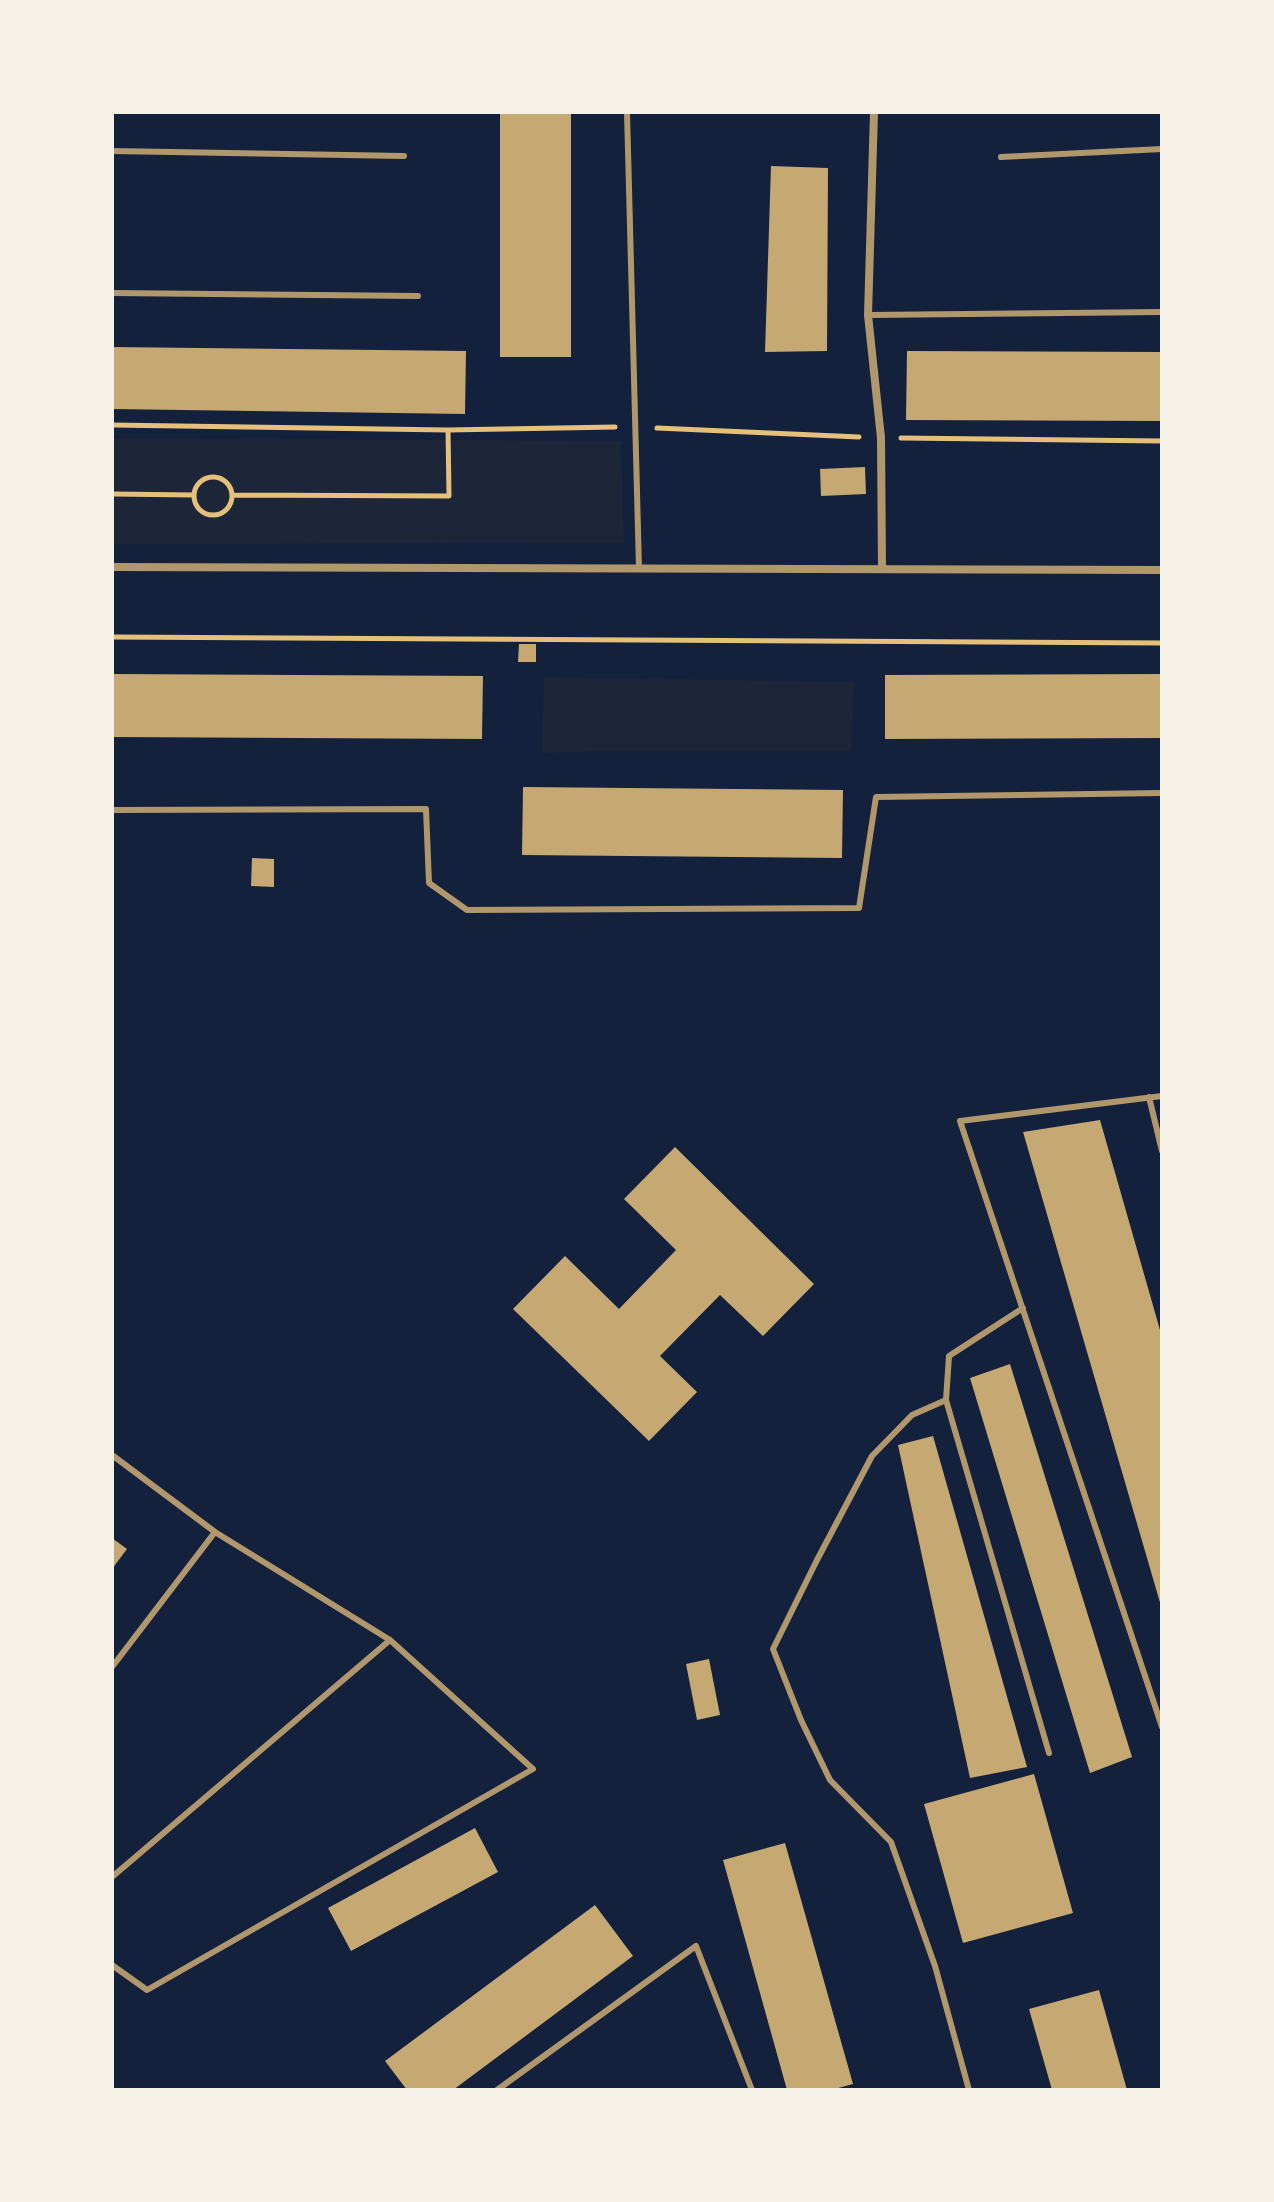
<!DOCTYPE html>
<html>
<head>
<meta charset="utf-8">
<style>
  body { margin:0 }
  #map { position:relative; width:1274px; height:2202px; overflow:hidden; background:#14213d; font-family:"Work Sans",sans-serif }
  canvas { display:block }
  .frame { position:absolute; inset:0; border:114px solid #f6f1e7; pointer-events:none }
</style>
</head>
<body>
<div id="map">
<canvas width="1274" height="2202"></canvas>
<div class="frame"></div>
</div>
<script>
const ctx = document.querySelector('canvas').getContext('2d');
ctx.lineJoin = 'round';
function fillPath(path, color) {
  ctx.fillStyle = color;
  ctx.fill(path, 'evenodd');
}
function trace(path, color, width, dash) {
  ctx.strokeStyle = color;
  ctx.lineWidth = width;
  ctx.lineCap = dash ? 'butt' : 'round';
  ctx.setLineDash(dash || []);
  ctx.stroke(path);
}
fillPath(new Path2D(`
  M112 438 621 441 624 543 112 544Z
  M544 677 854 682 851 751H603L542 753Z`), '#1d2539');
fillPath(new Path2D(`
  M500 112H571V357H500Z
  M771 166 828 168 827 351 765 352Z
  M112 347 466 351 465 414 112 409Z
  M907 351 1162 352V421L906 420Z
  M865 467 866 494 821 496 820 469Z
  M519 644H536V662H518Z
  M112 674 483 676 482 739 112 737Z
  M1162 674V738L885 739V675Z
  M523 787 843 790 842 858 522 855Z
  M252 858 274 859V887L251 886Z
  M1100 1120 1162 1337 1161 1606 1023 1132Z
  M675 1147 814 1284 763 1336 720 1295 660 1356 697 1392 649 1441 513 1309 565 1256 619 1309 676 1250 624 1199Z
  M1010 1364 1132 1757 1090 1773 970 1378Z
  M933 1436 1027 1767 970 1778 898 1445Z
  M112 1538 127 1549 112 1569Z
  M709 1659 720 1715 697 1720 686 1664Z
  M1034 1774 1073 1913 963 1943 924 1804Z
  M475 1828 498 1872 351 1951 328 1908Z
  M785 1843 853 2084 831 2090H787L723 1860Z
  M595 1905 633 1956 453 2090H407L385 2061Z
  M1099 1990 1127 2090H1052L1029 2009Z`), '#c6a872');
trace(new Path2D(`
  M112 425 448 430 615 427
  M657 428 859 437
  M901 438 1162 441
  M194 496a19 19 0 1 1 38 0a19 19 0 1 1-38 0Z
  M112 494 194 495
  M233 495 449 496 448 430
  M112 637 1162 643`), '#e5c07b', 5);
trace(new Path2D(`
  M627 112 639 568
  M112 151 404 156
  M1001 157 1162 149
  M112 293 418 296
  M868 315 1162 312
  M112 810 426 809 429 883 467 910 859 908 876 797 1162 793
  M1162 1096 960 1121 1162 1727
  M1149 1097 1162 1151
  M1023 1308 949 1356 946 1400 1049 1753
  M946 1400 912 1415 872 1456 817 1560 773 1649 801 1720 830 1780 891 1842 935 1966 969 2090
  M112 1455 215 1532
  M112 1667 215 1532 390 1640 533 1769 147 1990 112 1965
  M112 1877 390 1640
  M497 2090 696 1946 752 2090`), '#b1986c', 6);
trace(new Path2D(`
  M874 112 868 315 881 438 882 569
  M112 567 1162 570`), '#b1986c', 8);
</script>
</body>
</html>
